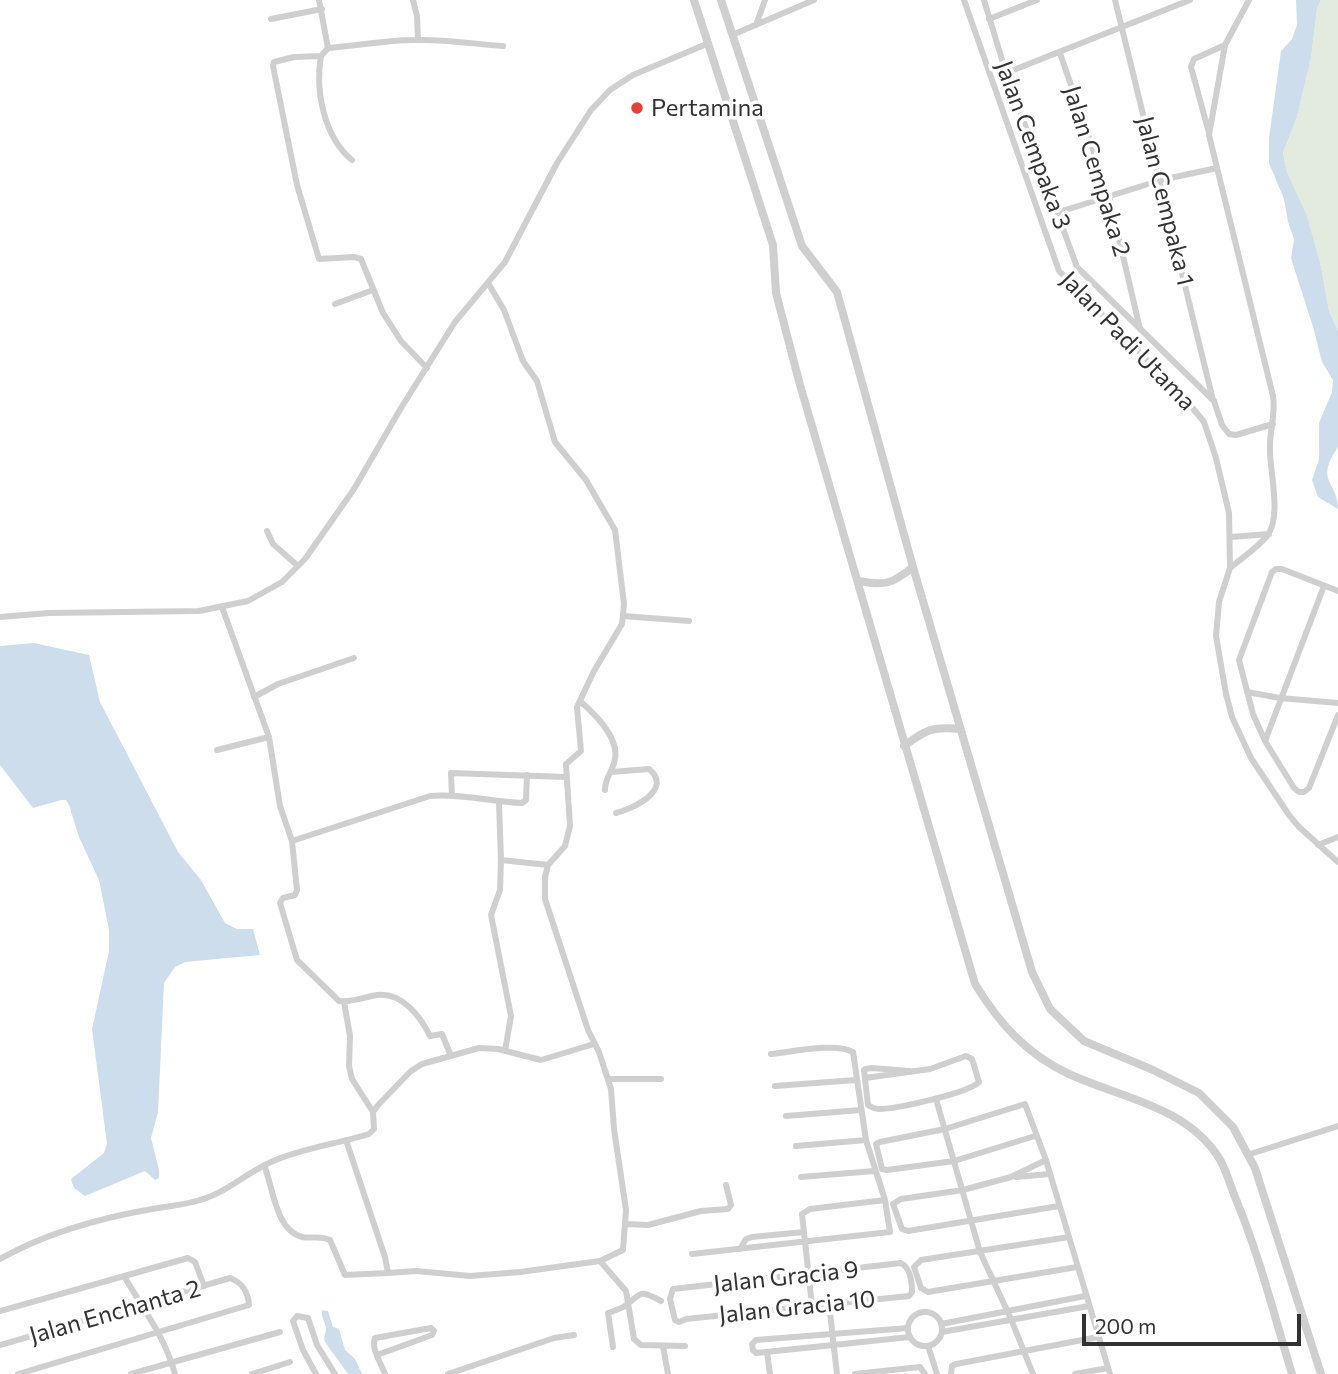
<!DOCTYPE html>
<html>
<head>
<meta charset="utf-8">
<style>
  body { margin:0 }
  #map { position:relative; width:1338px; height:1374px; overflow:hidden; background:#fff; font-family:Commissioner,sans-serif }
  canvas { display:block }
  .scale { position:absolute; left:1082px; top:1314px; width:219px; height:32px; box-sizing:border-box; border:4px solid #323232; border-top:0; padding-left:9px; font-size:21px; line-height:24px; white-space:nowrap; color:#323232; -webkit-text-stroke:5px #fff; paint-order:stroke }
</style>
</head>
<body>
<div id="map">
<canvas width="1338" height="1374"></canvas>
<div class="scale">200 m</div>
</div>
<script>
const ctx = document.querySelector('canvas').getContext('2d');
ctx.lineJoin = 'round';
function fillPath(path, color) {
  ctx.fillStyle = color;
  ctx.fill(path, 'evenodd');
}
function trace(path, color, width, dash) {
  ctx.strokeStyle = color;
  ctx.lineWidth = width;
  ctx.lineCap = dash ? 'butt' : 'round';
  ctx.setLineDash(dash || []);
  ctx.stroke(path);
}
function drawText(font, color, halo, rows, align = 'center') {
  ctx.font = font + ' Commissioner,sans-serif';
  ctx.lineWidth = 7;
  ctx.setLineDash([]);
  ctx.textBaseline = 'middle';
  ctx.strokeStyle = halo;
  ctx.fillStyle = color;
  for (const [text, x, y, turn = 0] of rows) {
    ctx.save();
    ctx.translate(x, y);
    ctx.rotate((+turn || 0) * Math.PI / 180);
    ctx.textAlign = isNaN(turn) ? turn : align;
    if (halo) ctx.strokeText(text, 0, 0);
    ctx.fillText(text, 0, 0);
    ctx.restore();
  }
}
fillPath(new Path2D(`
  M1321 0H1338V331L1329 311 1321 266 1307 217 1287 172 1283 153 1297 117 1311 58 1317 9Z`), '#e3ebde');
fillPath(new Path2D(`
  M1296 0H1321L1317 9 1311 58 1297 117 1283 153 1287 172 1307 216 1321 266 1329 311 1338 331V447C1314 482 1338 481 1338 509L1318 497 1312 480 1319 459V423L1332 392 1333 380 1322 362 1313 327 1291 258 1294 239 1288 222 1284 199 1269 163V138L1281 51 1292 39 1297 25Z
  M34 643 89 655 100 702 178 852 201 880 225 923 237 929H253L260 955 185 962 175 967 164 983 158 1112 151 1138 159 1170V1178L155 1180 145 1171 85 1196 74 1188 71 1179 104 1153 107 1144 92 1029 109 951V930L99 880 79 837 69 805 66 800H61L33 808 0 765V646Z
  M322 1310 328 1311 333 1327 339 1329 345 1350 355 1359 362 1374H348L325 1342C323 1336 326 1334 326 1328 325 1322 321 1317 322 1310Z`), '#ceddec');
trace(new Path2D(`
  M319 0 328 48
  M413 0 417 16 418 39
  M964 0 1059 271 1182 395 1204 422 1216 458 1229 513 1230 568 1219 602 1216 636 1226 694 1232 717 1251 758 1289 815 1299 827 1338 862
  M984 0 1006 73 1077 267 1214 401 1222 425 1229 434 1236 435 1273 424
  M1115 0 1213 400
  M271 19 322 9
  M989 19 1037 0
  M756 25 765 0
  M732 35 814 0
  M1060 53 1109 196 1140 329
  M321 56C315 91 324 137 352 160
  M1006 73 1190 0
  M1209 133 1191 67 1194 59 1225 45
  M1059 212 1161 180 1217 168
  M335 304 373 290
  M427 368 401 341 383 313 361 259 354 257 319 259 297 185 273 66 274 62 294 57 321 56 328 48C357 46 386 40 415 40 444 39 474 44 503 46
  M267 531 273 544 298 566
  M1231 537 1269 534
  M1230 568C1242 558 1257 548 1267 536 1282 517 1270 474 1270 450 1269 432 1276 415 1273 396L1209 135 1225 45 1249 0
  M1338 591 1282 569H1276L1272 572 1239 660 1253 714 1265 741 1294 788 1299 792H1304L1309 788 1338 715
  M222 607 269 737 280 806 292 841 297 890 295 895 283 898 280 903 297 960 339 1001C351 1003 364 997 377 995 402 992 420 1016 430 1036L442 1034 451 1056
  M623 616 689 621
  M0 617 49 613 199 611 248 601 282 582 305 559 354 489 401 408 455 322 505 262 557 163 591 110 610 90 633 75 709 43
  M1247 692 1280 698 1338 703
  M254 697 278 684 354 658
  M580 701C596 715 622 740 614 763 611 774 605 778 605 790
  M1265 741 1324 586
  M217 750 269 737
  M611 772 649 769C674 790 632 809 616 813
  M452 796 451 773 566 777
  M499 803 501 860 548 865
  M292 841 430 796C459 793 492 802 522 803L526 800 527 775
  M1318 845 1338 837
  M501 860 500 890 491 915 511 1016 505 1051
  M344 1002 350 1036 349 1066 352 1079 373 1112
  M865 1078 930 1069 966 1056 972 1059 979 1082C969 1093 896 1109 879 1109 873 1109 873 1108 868 1105L864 1070 865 1069 872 1068 909 1071
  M608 1079H661
  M775 1086 856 1080
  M936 1099 980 1252 1011 1319 1033 1374
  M786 1116 861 1110
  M1035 1136 954 1161 887 1170 882 1169 876 1144 880 1142 945 1129 1025 1104 1046 1160 1110 1374
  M346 1140 385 1257 388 1273 416 1271 470 1276 520 1272 600 1261 623 1250 626 1210 614 1129 611 1089 599 1052 588 1030 545 899V877L548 865 565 846 570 826 566 764 581 751 577 707 594 671 622 624 624 604 615 530 586 480 555 442 537 381 523 361 504 310 488 283
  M796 1146 866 1140
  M1250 1154 1338 1126
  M1046 1160 1011 1177 963 1190 901 1199 893 1204 902 1229 908 1231 1059 1206
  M264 1165C273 1186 275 1230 302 1237 312 1239 320 1235 330 1240L345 1275 388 1273
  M801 1177 874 1171
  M1016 1177 1050 1174
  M626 1224 648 1225 701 1211 728 1209 731 1205 726 1185
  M1069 1237 921 1260 914 1267 921 1288 928 1292 1077 1267
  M740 1249 746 1239 752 1237 804 1232
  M692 1254 890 1232 885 1200 866 1140 853 1052C837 1042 791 1052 771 1054
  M0 1259C46 1233 100 1218 152 1209 168 1206 185 1205 200 1200 226 1193 246 1173 271 1162 302 1148 337 1144 369 1134L374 1129 373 1112 379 1104 411 1071 422 1064 479 1048 498 1049 541 1060 594 1044
  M600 1261 626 1291 634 1339 641 1345 685 1346
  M901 1263C910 1268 912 1282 912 1292L909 1296 686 1319 679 1322 675 1320 670 1299 673 1289Z
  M124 1276C142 1307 166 1339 175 1374
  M829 1304 837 1374
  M812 1306 802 1214 810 1209 885 1200
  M0 1311 188 1258 195 1262 204 1286
  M908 1329a17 17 0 1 1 34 0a17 17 0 1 1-34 0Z
  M941 1324 1085 1296
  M908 1328 756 1340 752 1344 753 1350 756 1353 910 1337
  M942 1332 1089 1306
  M0 1345 230 1278C243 1283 248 1292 249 1305L18 1374
  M663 1346 668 1374
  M928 1346 937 1374
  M613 1347 608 1313C613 1311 620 1309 625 1306 642 1293 639 1289 661 1301
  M767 1352 770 1374
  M377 1355 432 1335 434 1331 431 1328 375 1338C371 1349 381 1363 385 1374
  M131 1374 280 1332
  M252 1374 290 1362
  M316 1374 303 1350 293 1321 297 1316 308 1318 317 1345 335 1374
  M448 1374 554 1338 574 1335
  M855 1374 920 1367 925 1374
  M951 1374 952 1366 956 1364 1098 1337
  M1075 1374 1108 1368`), '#cfcfcf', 6);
trace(new Path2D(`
  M694 0 773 245 776 293 800 385 975 984C999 1023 1026 1054 1069 1074 1121 1098 1186 1106 1219 1158 1226 1169 1230 1185 1235 1197 1259 1254 1274 1315 1292 1374
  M721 0 802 246 837 292 913 567 1032 972 1050 1009 1084 1041 1153 1070 1199 1093 1233 1127 1255 1168 1321 1374
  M859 581C885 586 892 584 913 567
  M904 746C925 730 933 726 960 729`), '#cfcfcf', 8);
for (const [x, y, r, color] of [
  [637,108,7,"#e1403b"]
]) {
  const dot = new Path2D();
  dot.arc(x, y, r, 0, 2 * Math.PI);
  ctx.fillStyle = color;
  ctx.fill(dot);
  trace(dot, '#fff', 2.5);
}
drawText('24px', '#323232', '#fff', [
  ["Pertamina",651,108]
], 'left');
drawText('24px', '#323232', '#fff', [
  ["Jalan Cempaka 3",1033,145,70],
  ["Jalan Cempaka 2",1097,171,73],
  ["Jalan Cempaka 1",1165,201,76],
  ["Jalan Padi Utama",1128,341,46],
  ["Jalan Gracia 9",786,1277,-6],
  ["Jalan Gracia 10",797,1307,-6],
  ["Jalan Enchanta 2",115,1312,-16]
]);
</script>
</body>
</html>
